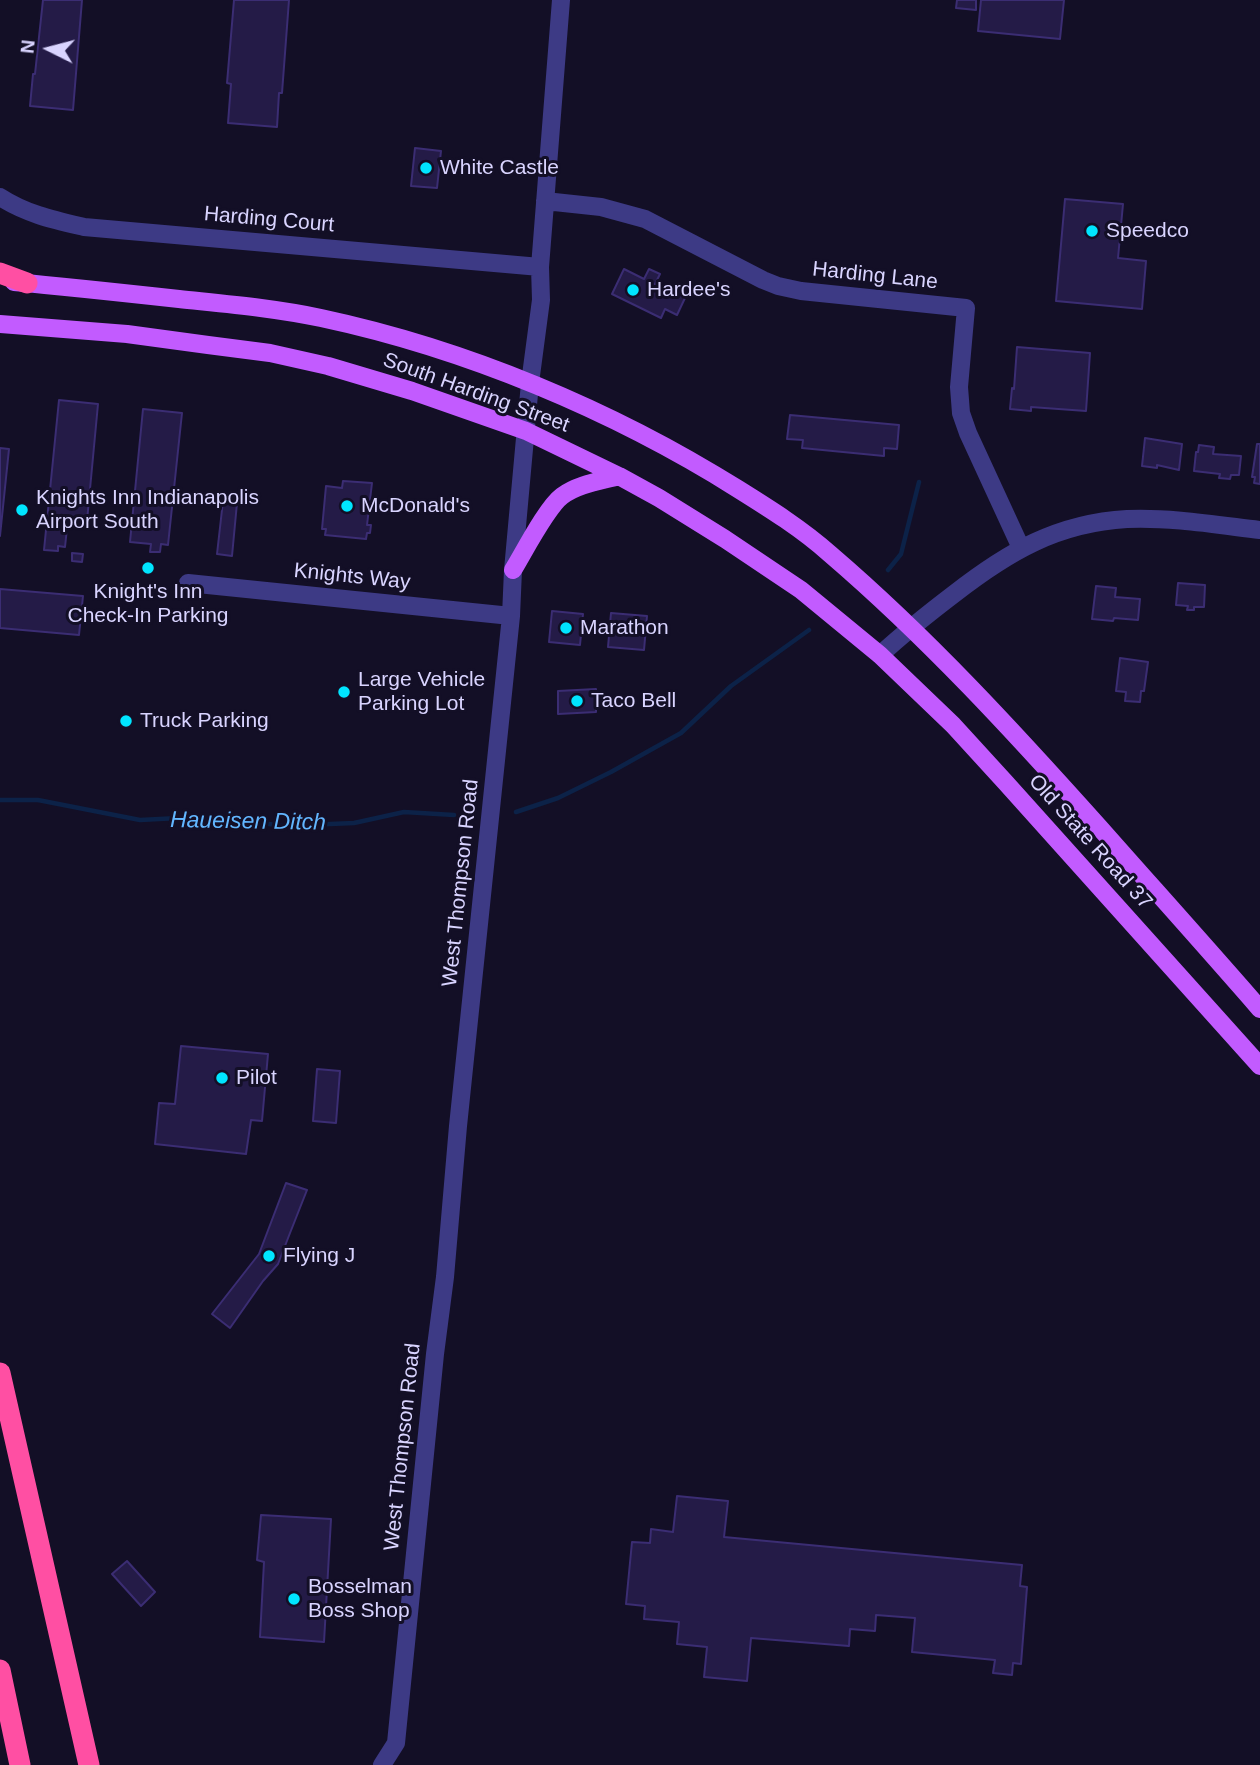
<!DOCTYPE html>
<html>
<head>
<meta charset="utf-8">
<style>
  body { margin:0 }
  #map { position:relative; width:1260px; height:1765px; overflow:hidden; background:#130f26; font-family:Arial,sans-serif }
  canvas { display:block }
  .north { position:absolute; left:14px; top:14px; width:70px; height:70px; -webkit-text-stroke:5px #130f26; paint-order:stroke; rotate:276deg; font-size:19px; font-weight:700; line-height:28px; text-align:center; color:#d9d4ff }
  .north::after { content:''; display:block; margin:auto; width:24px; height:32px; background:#d9d4ff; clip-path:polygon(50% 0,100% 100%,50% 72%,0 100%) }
</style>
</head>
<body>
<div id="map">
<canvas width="1260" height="1765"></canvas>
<div class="north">N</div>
</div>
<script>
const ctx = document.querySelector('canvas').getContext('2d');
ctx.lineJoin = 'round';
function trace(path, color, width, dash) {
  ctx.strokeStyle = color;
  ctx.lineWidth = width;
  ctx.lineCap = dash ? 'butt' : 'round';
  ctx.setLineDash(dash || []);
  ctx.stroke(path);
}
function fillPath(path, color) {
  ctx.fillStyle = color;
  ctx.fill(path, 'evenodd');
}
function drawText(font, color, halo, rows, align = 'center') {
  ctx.font = font + ' Arial,sans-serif';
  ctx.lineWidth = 6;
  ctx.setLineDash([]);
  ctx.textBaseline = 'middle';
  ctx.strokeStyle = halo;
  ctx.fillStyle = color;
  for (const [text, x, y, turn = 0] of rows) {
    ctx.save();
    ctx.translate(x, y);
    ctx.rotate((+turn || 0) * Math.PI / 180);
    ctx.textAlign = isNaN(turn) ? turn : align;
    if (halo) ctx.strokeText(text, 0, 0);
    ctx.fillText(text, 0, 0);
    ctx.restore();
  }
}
trace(new Path2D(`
  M888 570 901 554 919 482
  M0 800H38L140 820 217 816 282 826 354 823 404 812 454 815
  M516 812 558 798 611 772 681 733 731 686 809 630`), '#0c2248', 4.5);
const building = new Path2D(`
  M43 0H82L73 110 30 106 33 74H35Z
  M234 0H289L282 93H279L277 127 228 123 231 84 227 83Z
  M957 0H976V10L956 8Z
  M981 0H1064L1060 39 978 31Z
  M415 148 441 151 437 188 411 186Z
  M1065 199 1123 204 1118 258 1146 261 1142 309 1056 301Z
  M624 269 644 279 649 269 660 274 655 284 685 298 677 315 665 309 661 318 612 294Z
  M1017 347 1090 353 1086 411 1031 407V411L1010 409 1012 388 1014 389Z
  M59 400 98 404 87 521 68 519 65 547 58 546V551L44 550Z
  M143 409 182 413 168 545 161 544 160 552H150L151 544 130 542Z
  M790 415 899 425 897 449 884 448V456L802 448 803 440 787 439Z
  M1145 438 1182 444 1179 470 1157 465V468L1142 466Z
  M1257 444H1260V484L1254 483 1255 477H1252Z
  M1199 445 1214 447 1213 454 1241 456 1239 475H1231L1230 479 1219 478 1220 474 1194 471 1196 452H1198Z
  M0 448 9 449 0 536Z
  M343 481 372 483 367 525H371L370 533H367L366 539 325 535 326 529H322L326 486 342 488Z
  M223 501 237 503 232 556 217 554Z
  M72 553 83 554 82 562 72 561Z
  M1178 583 1205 585 1204 607H1194V610H1187L1188 606 1176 605Z
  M1096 586 1116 588 1115 597 1140 599 1138 620 1114 618 1113 621 1092 619Z
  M0 589 83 596 79 635 0 628Z
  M552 611 583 614 580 645 549 642Z
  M611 613 647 616 644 650 608 647Z
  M1120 658 1148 662 1144 691H1141L1140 702 1125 701 1126 692 1116 691Z
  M596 689V712L558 714V691Z
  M181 1046 268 1054 262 1121 251 1120 246 1154 155 1144 159 1103 175 1104Z
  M317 1069 340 1071 336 1123 313 1121Z
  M286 1183 307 1190 290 1233 278 1264 263 1281 230 1328 212 1314 259 1254Z
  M677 1496 728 1501 724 1537 1022 1565 1020 1586 1027 1587 1021 1664 1013 1663 1012 1675 993 1673 995 1660 912 1652 915 1618 876 1615 875 1631 850 1629 849 1646 751 1638 747 1681 704 1677 707 1647 677 1644 679 1622 644 1619 645 1606 626 1604 632 1542 650 1543 651 1529 673 1532Z
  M261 1515 331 1519 324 1642 260 1637 264 1562 257 1560Z
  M127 1561 155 1592 141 1606 112 1574Z`);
fillPath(building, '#241b47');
trace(building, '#3b2d73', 2);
trace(new Path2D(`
  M0 197C26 214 54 220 84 227L540 267
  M545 201 601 207 645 219 763 280 778 286 801 291 966 308 959 387 961 413 968 433 1021 548
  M188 583 511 616
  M880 655C904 633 929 613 954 594 1008 552 1057 523 1127 519 1169 517 1218 525 1260 530
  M382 1765 396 1743 435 1354 445 1277 458 1126 511 616 513 570 530 383 541 300 540 267 561 0`), '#3d3a85', 18);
trace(new Path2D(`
  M14 282C69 287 124 293 179 299 226 304 274 308 321 318 466 349 612 410 738 489 770 509 802 529 830 554 928 638 1014 732 1100 828 1153 888 1207 948 1260 1009
  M0 324 127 334 208 345 270 353 328 366 412 391 526 431 619 476 659 498 725 539 801 590 880 655 953 725 1006 783 1260 1066
  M513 570C524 552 547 507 562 496 578 484 601 481 619 476`), '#c25bff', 18);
trace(new Path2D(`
  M0 273 27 283
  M0 1373 89 1765
  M0 1670 20 1765`), '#ff4fa3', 21);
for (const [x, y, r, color] of [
  [426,168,7,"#00e5ff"],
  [1092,231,7,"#00e5ff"],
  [633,290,7,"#00e5ff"],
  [347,506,7,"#00e5ff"],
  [22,510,7,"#00e5ff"],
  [148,568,7,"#00e5ff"],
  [566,628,7,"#00e5ff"],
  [344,692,7,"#00e5ff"],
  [577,701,7,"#00e5ff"],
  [126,721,7,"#00e5ff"],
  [222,1078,7,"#00e5ff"],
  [269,1256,7,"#00e5ff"],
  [294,1599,7,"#00e5ff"]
]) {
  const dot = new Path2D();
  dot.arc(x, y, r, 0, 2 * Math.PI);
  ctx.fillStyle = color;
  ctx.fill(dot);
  trace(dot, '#130f26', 2.5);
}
drawText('21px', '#d9d4ff', '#130f26', [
  ["White Castle",440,168],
  ["Speedco",1106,231],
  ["Hardee's",647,290],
  ["Knights Inn Indianapolis",36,498],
  ["Airport South",36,522],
  ["McDonald's",361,506],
  ["Knight's Inn",148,592,"center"],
  ["Check-In Parking",148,616,"center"],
  ["Marathon",580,628],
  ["Large Vehicle",358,680],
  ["Parking Lot",358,704],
  ["Taco Bell",591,701],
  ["Truck Parking",140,721],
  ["Pilot",236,1078],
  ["Flying J",283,1256],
  ["Bosselman",308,1587],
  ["Boss Shop",308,1611]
], 'left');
drawText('21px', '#d9d4ff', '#130f26', [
  ["Harding Court",269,220,5],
  ["Harding Lane",875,276,6],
  ["South Harding Street",476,393,20],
  ["Knights Way",352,577,6],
  ["Old State Road 37",1090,842,48],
  ["West Thompson Road",461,883,-84],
  ["West Thompson Road",403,1447,-84]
]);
drawText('italic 23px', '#62b6ff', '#130f26', [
  ["Haueisen Ditch",248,822,1]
]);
</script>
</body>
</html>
